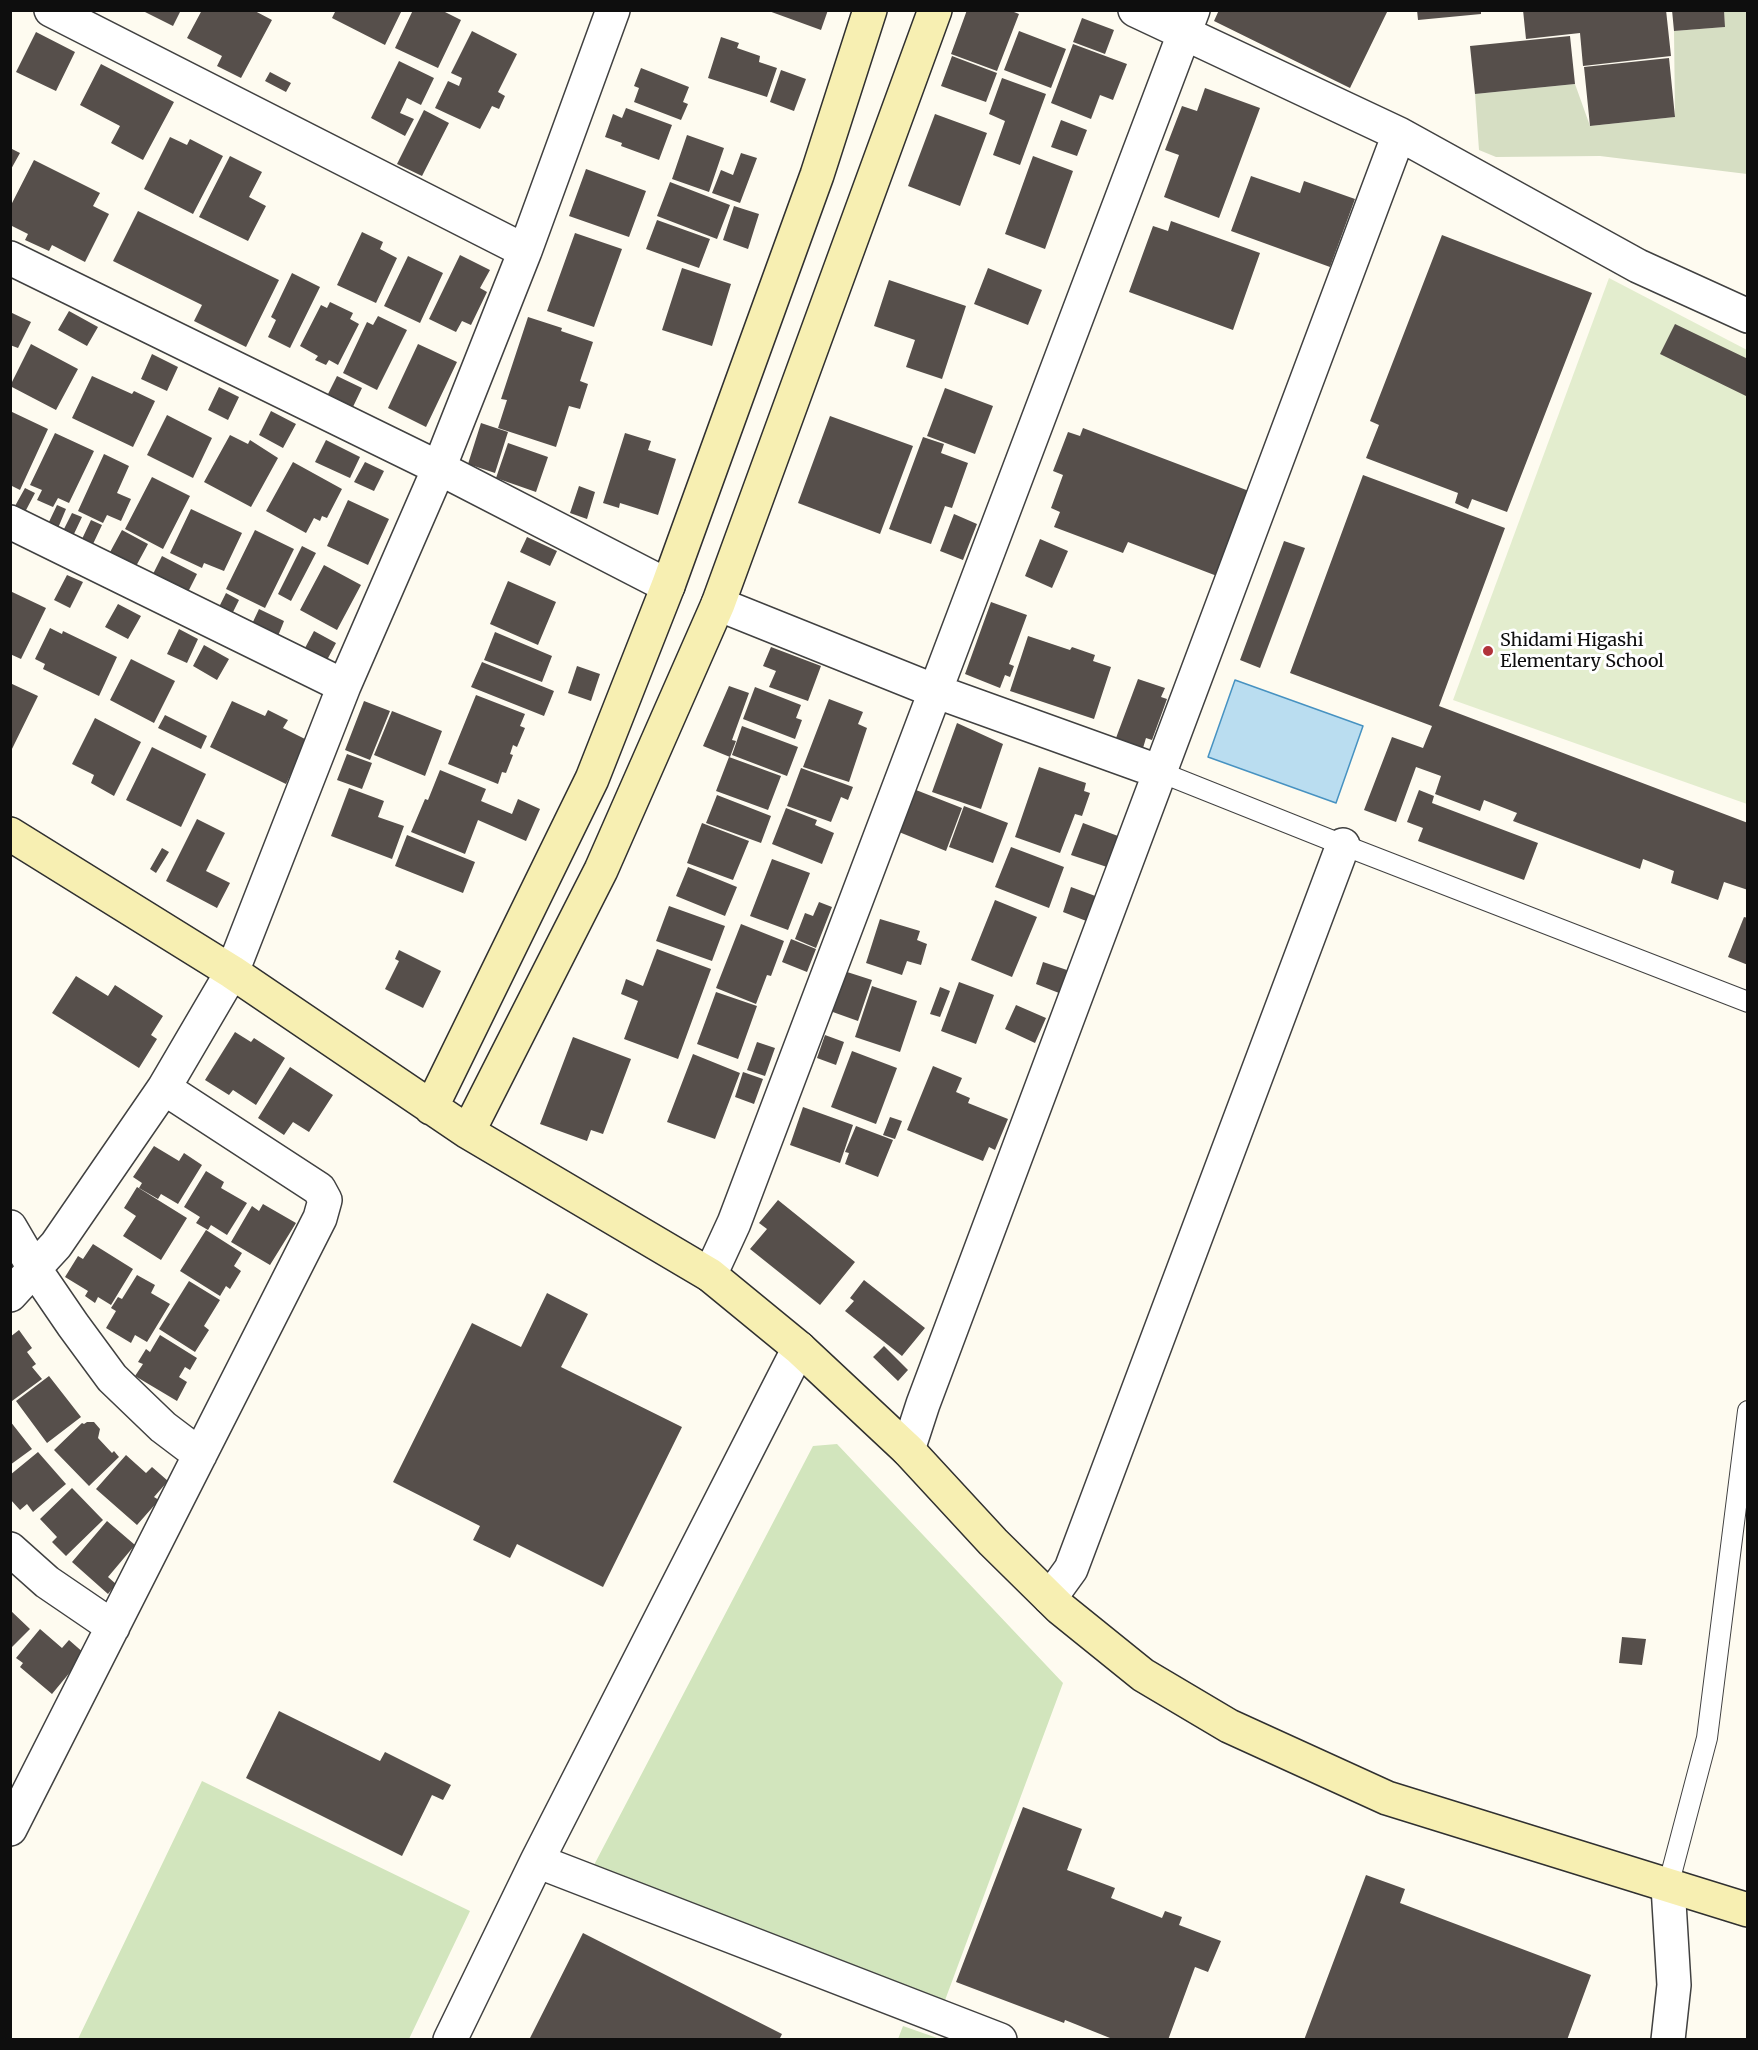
<!DOCTYPE html>
<html>
<head>
<meta charset="utf-8">
<style>
  body { margin:0 }
  #map { position:relative; width:1758px; height:2050px; overflow:hidden; background:#fefbf0; font-family:Merriweather,serif }
  canvas { display:block }
  .frame { position:absolute; inset:0; border:12px solid #0e0e0e; pointer-events:none }
</style>
</head>
<body>
<div id="map">
<canvas width="1758" height="2050"></canvas>
<div class="frame"></div>
</div>
<script>
const ctx = document.querySelector('canvas').getContext('2d');
ctx.lineJoin = 'round';
function fillPath(path, color) {
  ctx.fillStyle = color;
  ctx.fill(path, 'evenodd');
}
function trace(path, color, width, dash) {
  ctx.strokeStyle = color;
  ctx.lineWidth = width;
  ctx.lineCap = dash ? 'butt' : 'round';
  ctx.setLineDash(dash || []);
  ctx.stroke(path);
}
function drawText(font, color, halo, rows, align = 'center') {
  ctx.font = font + ' Merriweather,serif';
  ctx.lineWidth = 6;
  ctx.setLineDash([]);
  ctx.textBaseline = 'middle';
  ctx.strokeStyle = halo;
  ctx.fillStyle = color;
  for (const [text, x, y, turn = 0] of rows) {
    ctx.save();
    ctx.translate(x, y);
    ctx.rotate((+turn || 0) * Math.PI / 180);
    ctx.textAlign = isNaN(turn) ? turn : align;
    if (halo) ctx.strokeText(text, 0, 0);
    ctx.fillText(text, 0, 0);
    ctx.restore();
  }
}
fillPath(new Path2D(`
  M837 1444 1063 1683 941 2011 594 1865 813 1446Z
  M202 1781 470 1911 409 2039H78Z
  M903 2026 940 2039H898Z`), '#d2e5bd');
fillPath(new Path2D(`
  M1724 11H1747V174L1600 156 1496 157 1479 150 1475 94 1575 84 1590 126 1675 117 1674 31 1725 27Z`), '#d6dec3');
fillPath(new Path2D(`
  M1609 278 1747 350V804L1453 700Z`), '#e3edce');
const water = new Path2D(`
  M1235 680 1363 726 1336 803 1208 757Z`);
fillPath(water, '#baddf0');
trace(water, '#4792c1', 1.5);
fillPath(new Path2D(`
  M141 10H181L173 26Z
  M202 10H253L272 20 241 78 217 66 222 56 187 38Z
  M336 10H402L385 45 332 18Z
  M413 10H441L461 20 438 68 395 48Z
  M766 10H828L821 30Z
  M967 10H1009L1019 14 997 71 951 54Z
  M1219 10H1388L1350 88 1214 21Z
  M1417 10H1481V14L1418 20Z
  M1523 10H1666L1671 56 1583 66 1580 33 1526 39Z
  M1672 10H1724L1725 27 1674 31Z
  M1082 18 1114 30 1105 54 1073 42Z
  M472 31 517 54 498 92 505 96 499 109 492 106 480 129 435 108 448 81 459 86 462 78 451 73Z
  M1019 31 1066 49 1051 88 1004 70Z
  M36 32 75 52 56 91 16 72Z
  M1570 36 1575 84 1475 94 1470 46Z
  M721 37 739 43 737 48 760 56 759 62 777 68 767 97 708 78Z
  M1073 44 1127 64 1113 100 1100 95 1091 119 1051 103Z
  M952 56 997 73 986 102 941 86Z
  M1669 58 1675 117 1590 126 1584 67Z
  M399 61 434 78 421 105 407 98 400 113 414 119 405 136 371 118Z
  M101 64 174 102 143 160 111 143 120 126 80 105Z
  M641 68 689 87 683 102 688 104 681 120 634 102 639 88 634 86Z
  M781 70 806 79 794 111 770 102Z
  M270 72 291 83 286 92 265 81Z
  M1002 78 1046 94 1020 165 993 155 1005 121 989 114Z
  M1205 88 1260 108 1219 218 1164 197 1179 155 1165 150 1182 106 1197 111Z
  M626 108 672 125 659 160 621 146 622 143 605 137 613 114 622 118Z
  M424 110 449 123 422 176 397 164Z
  M935 114 987 133 960 206 908 186Z
  M1061 120 1087 130 1077 156 1051 147Z
  M687 135 724 148 709 192 672 179Z
  M170 137 187 145 190 139 223 156 193 214 144 189Z
  M10 148 20 153 10 171Z
  M741 153 757 158 740 203 712 193 721 170 733 175Z
  M230 156 262 172 249 197 266 206 248 241 199 217Z
  M1033 156 1073 171 1045 249 1005 234Z
  M34 160 100 193 93 206 109 214 85 262 52 245 49 251 25 240 28 234 10 225V207Z
  M586 169 646 191 629 237 569 216Z
  M1251 176 1300 193 1304 181 1355 199 1330 267 1231 231Z
  M670 182 730 205 717 239 657 216Z
  M734 206 759 214 748 249 723 240Z
  M138 211 279 280 246 347 194 321 202 305 113 261Z
  M657 220 710 239 699 268 646 249Z
  M1171 221 1260 253 1233 330 1129 292 1153 226 1168 231Z
  M362 232 383 242 380 249 397 258 376 303 337 285Z
  M575 233 622 249 594 327 547 311Z
  M1442 235 1592 293 1507 512 1472 499 1468 509 1455 503 1458 493 1366 458 1379 425 1370 421Z
  M460 255 490 270 480 288 487 292 471 325 462 321 456 332 429 319Z
  M408 256 443 273 420 323 384 306Z
  M682 268 731 284 712 346 662 330Z
  M988 268 1042 290 1028 325 974 304Z
  M292 273 320 287 290 348 268 337 276 320 271 317Z
  M889 280 966 306 942 379 906 367 915 340 874 326Z
  M330 302 353 313 350 319 359 324 338 365 329 360 326 365 315 360 318 356 300 346 321 305 327 308Z
  M69 311 98 327 87 346 58 330Z
  M10 312 31 322 18 348 10 345Z
  M378 316 407 330 377 390 343 373 367 322 373 325Z
  M528 317 562 328 561 331 593 342 580 381 588 384 580 409 569 406 556 447 498 428 507 400 501 399Z
  M1675 324 1748 359V393L1746 396 1660 354Z
  M31 344 78 369 56 410 10 386Z
  M418 344 457 362 426 427 388 408Z
  M152 354 178 367 167 391 141 379Z
  M92 376 132 394 134 391 155 401 133 447 72 418Z
  M337 376 362 388 351 411 326 398Z
  M219 387 239 397 228 420 208 410Z
  M945 388 993 406 975 454 927 436Z
  M10 411 48 429 20 490 10 485Z
  M271 411 296 424 283 448 259 435Z
  M167 415 212 438 193 478 147 455Z
  M830 416 913 446 880 534 798 503Z
  M481 423 508 432 495 473 468 464Z
  M1083 428 1249 491 1217 576 1128 542 1123 553 1054 527 1060 512 1051 508 1063 475 1053 471 1068 432 1080 436Z
  M55 433 94 451 69 503 58 498 53 507 37 500 42 490 30 485Z
  M625 433 651 441 648 450 676 459 658 515 620 503 619 508 603 503Z
  M230 435 248 444 250 440 278 458 251 507 204 482Z
  M923 437 944 444 941 453 968 463 952 508 945 506 931 544 889 529Z
  M326 440 360 457 350 478 315 462Z
  M508 443 548 457 536 492 496 478Z
  M104 454 129 466 117 493 131 499 121 521 107 515 103 523 78 511Z
  M293 462 342 489 327 518 322 516 320 521 314 518 306 533 266 511Z
  M365 462 384 471 374 491 354 482Z
  M1363 475 1505 528 1439 706 1748 823V890L1724 882 1718 900 1671 883 1674 871 1643 859 1640 869 1513 821 1517 813 1484 800 1480 811 1435 794 1441 776 1416 767 1396 822 1364 810 1392 737 1423 748 1432 726 1290 673Z
  M152 477 190 496 163 549 125 529Z
  M579 486 595 492 587 519 570 513Z
  M25 488 35 493 25 512 15 506Z
  M348 500 389 519 368 565 327 546Z
  M57 505 66 509 58 528 48 524Z
  M191 509 242 533 224 571 204 563 202 568 170 553Z
  M72 513 82 517 73 536 63 531Z
  M954 514 977 524 963 560 940 551Z
  M91 520 102 525 93 544 82 539Z
  M122 530 148 544 135 568 109 554Z
  M255 530 294 549 265 608 226 589Z
  M527 537 557 551 550 566 520 552Z
  M1040 539 1068 551 1052 588 1025 576Z
  M1284 541 1305 548 1260 668 1240 660Z
  M302 546 316 553 291 601 278 594Z
  M162 556 197 574 188 592 153 574Z
  M324 565 361 585 337 630 300 610Z
  M67 575 83 582 70 608 54 600Z
  M508 581 556 602 538 645 490 624Z
  M10 591 46 608 21 659 10 654Z
  M226 593 239 600 232 614 219 607Z
  M991 602 1027 615 1009 664 1014 666 1010 677 1005 675 1000 688 965 674Z
  M118 604 141 616 128 639 105 627Z
  M259 609 284 621 278 636 252 624Z
  M50 628 62 634 63 631 117 657 99 696 43 669 45 664 35 659Z
  M179 629 198 639 187 663 167 654Z
  M314 631 336 643 327 660 305 648Z
  M495 632 552 656 542 682 484 660Z
  M1028 636 1070 650 1072 647 1095 655 1093 661 1111 667 1094 719 1010 691Z
  M204 645 229 659 217 680 193 666Z
  M771 647 821 666 808 701 769 687 776 671 763 666Z
  M131 659 175 681 154 723 110 700Z
  M482 662 554 691 544 716 471 687Z
  M577 666 600 674 591 701 568 693Z
  M1138 679 1165 688 1161 697 1167 699 1152 740 1146 738 1143 748 1116 738Z
  M10 683 38 696 10 753Z
  M729 686 749 693 732 740 736 741 730 757 703 746Z
  M755 687 801 705 796 718 802 720 795 739 743 719Z
  M476 695 525 714 520 726 525 728 517 747 513 745 510 754 513 755 506 773 502 772 498 784 448 764Z
  M829 699 863 712 858 724 867 728 849 782 803 767Z
  M232 701 265 716 268 710 288 720 283 728 307 740 286 784 210 747Z
  M364 701 390 711 370 760 345 750Z
  M392 711 442 731 425 776 374 755Z
  M165 715 207 736 201 749 158 728Z
  M95 718 141 742 114 796 91 783 94 775 72 764Z
  M957 723 1003 744 981 809 932 792Z
  M742 726 798 747 787 776 732 755Z
  M152 747 206 774 181 827 126 800Z
  M347 754 372 763 362 789 337 780Z
  M729 757 781 776 768 810 716 791Z
  M1039 767 1086 783 1084 791 1090 793 1082 816 1075 814 1060 853 1015 837Z
  M801 768 853 787 848 800 841 797 831 822 787 806Z
  M440 770 486 789 481 801 512 814 518 799 540 809 526 841 478 820 465 854 411 832 425 799 428 800Z
  M349 788 384 801 378 817 404 826 392 859 331 836Z
  M916 790 962 808 946 851 899 832Z
  M1419 790 1434 796 1432 803 1538 843 1524 880 1418 841 1423 828 1407 822Z
  M717 795 771 816 761 843 706 823Z
  M964 806 1008 823 993 863 949 847Z
  M786 808 817 820 815 825 834 833 822 864 772 844Z
  M197 819 225 833 206 871 230 883 217 908 166 881Z
  M702 823 749 841 733 880 687 863Z
  M1083 823 1118 836 1107 867 1071 855Z
  M407 835 475 862 463 893 395 866Z
  M1011 847 1064 867 1049 908 995 887Z
  M162 848 169 852 156 873 150 869Z
  M772 859 810 873 788 930 750 916Z
  M688 867 737 887 725 916 676 896Z
  M1071 887 1098 897 1089 922 1063 912Z
  M995 900 1037 917 1012 977 971 960Z
  M819 902 832 907 816 948 795 939 805 913 813 916Z
  M669 906 725 926 712 961 656 941Z
  M1744 917 1748 918V965L1728 957Z
  M880 919 920 931 917 940 927 944 921 965 907 961 902 975 866 963Z
  M741 924 784 941 771 976 767 975 756 1004 716 988Z
  M791 939 816 949 807 972 782 962Z
  M657 949 711 969 678 1059 624 1039 638 1001 621 994 626 979 643 986Z
  M399 950 441 971 423 1008 385 989 399 961 395 959Z
  M1043 962 1067 970 1059 993 1036 984Z
  M844 971 872 980 858 1021 830 1011Z
  M76 976 108 996 115 985 163 1016 151 1035 157 1039 139 1068 52 1013Z
  M959 982 994 995 976 1044 941 1031Z
  M872 986 917 1001 900 1052 855 1037Z
  M940 987 950 991 940 1017 930 1014Z
  M716 992 757 1006 738 1059 697 1044Z
  M1016 1005 1046 1018 1035 1043 1005 1029Z
  M235 1032 251 1042 254 1038 285 1058 256 1105 233 1090 229 1095 205 1080Z
  M825 1035 844 1042 836 1065 817 1058Z
  M573 1037 631 1059 603 1134 591 1130 587 1141 540 1124Z
  M757 1042 775 1048 765 1076 747 1070Z
  M852 1051 897 1068 876 1124 831 1107Z
  M693 1054 740 1073 715 1139 667 1122Z
  M933 1066 962 1078 956 1092 970 1098 968 1103 1008 1119 995 1150 989 1147 983 1161 907 1130Z
  M290 1067 333 1095 309 1132 293 1122 284 1135 258 1118Z
  M743 1072 763 1079 754 1104 735 1097Z
  M803 1107 853 1125 840 1163 790 1145Z
  M890 1117 902 1121 895 1139 883 1135Z
  M856 1126 893 1140 878 1177 845 1164 849 1153 845 1152Z
  M154 1146 179 1161 184 1153 202 1165 178 1204 161 1194 158 1199 139 1188 142 1183 133 1177Z
  M206 1171 224 1182 221 1188 247 1203 227 1235 211 1225 208 1230 196 1223 200 1217 184 1207Z
  M137 1187 187 1218 161 1260 123 1236 136 1216 124 1208Z
  M778 1200 855 1262 820 1305 750 1249 767 1229 759 1223Z
  M263 1204 296 1223 270 1265 231 1242 252 1206 259 1211Z
  M206 1230 242 1253 234 1266 241 1271 230 1289 226 1286 220 1296 180 1271Z
  M93 1244 133 1269 111 1305 98 1297 95 1303 85 1296 88 1291 65 1277 78 1256 83 1259Z
  M137 1275 155 1285 151 1293 170 1304 147 1342 135 1335 131 1343 106 1328 116 1311 111 1308 118 1297 122 1299Z
  M864 1280 925 1328 902 1356 845 1311 854 1301 850 1298Z
  M189 1281 220 1300 204 1326 209 1330 195 1352 159 1329Z
  M547 1293 588 1314 561 1367 682 1427 603 1587 517 1544 510 1558 473 1540 480 1526 393 1482 472 1323 521 1347Z
  M19 1330 32 1348 27 1352 36 1364 32 1367 42 1379 12 1401 10 1399V1337Z
  M160 1335 197 1358 190 1370 185 1367 179 1377 187 1382 177 1401 135 1376 143 1364 138 1362 146 1349 150 1352Z
  M884 1346 908 1370 898 1381 873 1357Z
  M49 1376 81 1417 47 1443 16 1401Z
  M10 1421 32 1449 10 1465Z
  M87 1422H94L100 1429 98 1438 112 1453 114 1451 119 1457 89 1486 54 1450 82 1423 84 1424Z
  M38 1452 66 1484 33 1512 27 1504 20 1510 10 1499V1475Z
  M126 1455 146 1473 152 1467 168 1481 154 1497 159 1500 137 1525 96 1489Z
  M72 1488 103 1520 66 1556 52 1542 57 1537 40 1519Z
  M107 1521 135 1545 108 1577 116 1584 108 1594 72 1562Z
  M10 1610 30 1629 10 1649Z
  M40 1629 62 1648 69 1640 85 1654 52 1694 20 1667 23 1663 16 1658Z
  M1622 1637 1646 1639 1642 1665 1619 1663Z
  M279 1711 380 1761 385 1752 451 1785 443 1800 432 1795 402 1856 246 1778Z
  M1023 1807 1082 1829 1067 1870 1115 1888 1111 1898 1162 1918 1165 1911 1182 1917 1179 1925 1221 1941 1208 1972 1195 1967 1168 2040H1115L1065 2020 1064 2023 956 1982Z
  M1366 1875 1405 1889 1400 1903 1591 1975 1567 2040H1304Z
  M583 1933 782 2034 779 2040H529Z`), '#564f4b');
const lane = new Path2D(`
  M1160 772 1343 845 1748 1002
  M1668 1886 1707 1738 1748 1411`);
const street = new Path2D(`
  M51 10 525 251
  M1135 10 1399 134 1638 266 1748 316
  M10 258 439 468 668 586
  M10 522 344 686
  M718 604 935 691 1160 772
  M10 1227 34 1268 73 1325 112 1378 163 1427 200 1455
  M710 1275 734 1223 1193 10
  M10 1295 56 1245 164 1088 232 972 344 686 439 468 525 251 613 10
  M908 1450 923 1404 1399 134
  M10 1549 47 1582 113 1627
  M1050 1598 1071 1569 1343 845
  M10 1829 320 1218 325 1200 319 1189 164 1088
  M537 1861 1000 2040
  M1668 1886 1674 1985 1668 2040
  M450 2040 537 1861 799 1348`);
const secondary = new Path2D(`
  M10 834 232 972 468 1132 710 1275 799 1348 908 1450 993 1542 1060 1608 1143 1675 1229 1726 1387 1798 1748 1910
  M431 1108 592 779 668 586 817 175 870 10
  M468 1132 601 870 718 604 935 10`);
trace(lane, '#414141', 22);
trace(street, '#414141', 36);
trace(secondary, '#303030', 36);
trace(lane, '#fff', 20);
trace(street, '#fff', 33);
trace(secondary, '#f7efb2', 33);
for (const [x, y, r, color] of [
  [1488,651,6,"#b1333a"]
]) {
  const dot = new Path2D();
  dot.arc(x, y, r, 0, 2 * Math.PI);
  ctx.fillStyle = color;
  ctx.fill(dot);
  trace(dot, '#fff', 2);
}
drawText('18px', '#0e0e0e', '#fff', [
  ["Shidami Higashi",1500,641],
  ["Elementary School",1500,662]
], 'left');
</script>
</body>
</html>
